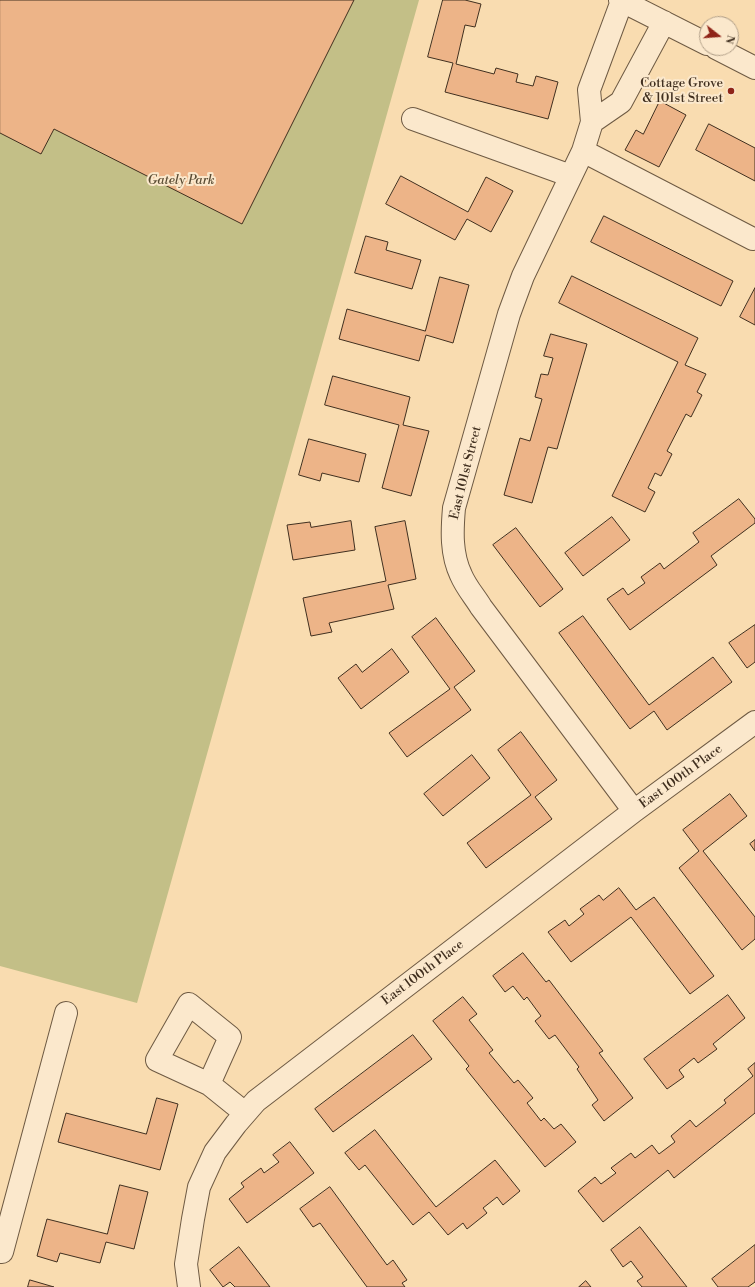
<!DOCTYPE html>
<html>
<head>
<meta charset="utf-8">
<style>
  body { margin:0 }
  #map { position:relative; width:755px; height:1287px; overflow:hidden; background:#f9dcb0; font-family:"Libre Bodoni",serif }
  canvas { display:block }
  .north { position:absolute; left:699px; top:16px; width:40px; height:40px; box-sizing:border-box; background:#fbe8cc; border:1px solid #b09e87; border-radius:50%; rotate:107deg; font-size:11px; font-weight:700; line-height:16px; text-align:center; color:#402f1f }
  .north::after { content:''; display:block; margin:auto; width:14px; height:18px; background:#8f2418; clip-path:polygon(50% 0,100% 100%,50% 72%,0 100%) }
</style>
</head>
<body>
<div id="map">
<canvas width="755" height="1287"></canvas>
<div class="north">N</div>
</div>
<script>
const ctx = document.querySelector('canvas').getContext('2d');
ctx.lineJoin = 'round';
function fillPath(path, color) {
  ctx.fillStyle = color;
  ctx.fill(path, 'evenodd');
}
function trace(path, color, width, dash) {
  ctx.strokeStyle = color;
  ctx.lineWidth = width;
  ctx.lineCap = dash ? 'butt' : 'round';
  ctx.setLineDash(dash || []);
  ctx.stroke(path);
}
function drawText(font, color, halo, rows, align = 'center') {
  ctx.font = font + ' "Libre Bodoni",serif';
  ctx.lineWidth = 4;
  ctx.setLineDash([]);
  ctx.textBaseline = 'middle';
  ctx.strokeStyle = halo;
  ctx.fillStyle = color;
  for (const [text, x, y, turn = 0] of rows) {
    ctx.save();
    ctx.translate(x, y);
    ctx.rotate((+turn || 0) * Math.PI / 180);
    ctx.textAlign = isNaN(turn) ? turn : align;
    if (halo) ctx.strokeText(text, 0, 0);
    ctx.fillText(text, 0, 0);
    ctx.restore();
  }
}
fillPath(new Path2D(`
  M0 0H419L137 1003 0 966Z`), '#c3bf87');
const building = new Path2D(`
  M0 0H354L242 224 54 129 41 154 0 133Z
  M443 0H465L481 4 475 27 465 25 456 64 494 74 496 68 518 74 516 82 533 86 536 76 558 82 548 119 445 92 453 63 428 57Z
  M660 101 686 115 659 167 625 150 636 130 643 134Z
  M709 124 755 148V181L696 150Z
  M401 176 468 212 486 177 513 191 491 232 467 219 455 240 386 204Z
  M604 216 733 281 721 306 591 242Z
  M366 236 388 242 386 250 421 260 412 289 355 273Z
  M572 276 698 338 685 365 706 374 697 392 702 395 691 417 686 414 667 451 672 454 661 476 655 473 648 488 655 492 645 512 612 496 678 362 559 303Z
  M440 277 469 285 453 343 426 335 419 361 339 339 347 309 425 331Z
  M755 288V325L740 317Z
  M551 334 587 344 557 449 548 447 532 503 504 495 520 438 530 441 542 399 535 397 541 374 548 375 553 358 544 356Z
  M333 376 410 397 403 425 429 431 411 496 382 488 399 425 325 405Z
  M309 439 366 454 359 482 322 473 320 481 299 475Z
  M739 499 755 519V523L711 556 717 565 630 630 607 599 623 588 628 595 645 583 641 577 660 563 664 569 699 542 693 533Z
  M612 517 630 540 583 576 565 553Z
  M351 521 355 550 293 560 287 525 310 522 311 527Z
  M405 521 416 579 388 585 394 609 329 623 332 632 311 636 303 598 386 581 375 527Z
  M516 528 563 589 540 607 493 545Z
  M583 616 649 705 713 657 732 682 667 730 654 711 630 729 559 633Z
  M436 618 475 671 454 687 471 710 407 757 389 733 450 689 412 637Z
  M755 625V662L747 668 729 643Z
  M392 649 409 672 361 709 338 678 356 664 362 672Z
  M521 732 557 780 535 797 552 819 486 868 467 843 531 795 498 750Z
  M472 755 490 778 443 816 424 794Z
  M730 794 747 816 703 851 755 917V939L742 950 679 868 699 851 683 830Z
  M755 840V851L750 844Z
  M619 888 636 910 654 897 714 976 690 994 631 917 571 962 548 932 565 920 569 926 584 914 580 909 599 895 603 900Z
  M523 953 546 982 549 980 603 1051 599 1053 633 1098 604 1121 592 1105 598 1100 577 1069 579 1067 555 1035 549 1039 535 1021 541 1016 527 997 524 1000 513 986 505 992 493 976Z
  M728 995 745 1018 713 1044 717 1049 698 1063 694 1058 679 1070 684 1077 667 1089 644 1059Z
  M463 997 477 1014 469 1020 493 1050 489 1053 514 1083 518 1080 533 1098 527 1103 541 1121 544 1118 554 1129 561 1124 576 1142 545 1167 466 1069 469 1066 433 1021Z
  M413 1035 432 1059 333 1132 315 1109Z
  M755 1063V1113L674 1178 668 1170 603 1222 578 1191 595 1177 601 1184 616 1173 611 1168 631 1153 635 1158 652 1145 659 1154 675 1142 671 1136 690 1120 696 1127 726 1103 724 1100 753 1076 748 1069Z
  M157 1098 178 1104 160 1170 58 1142 66 1113 146 1134Z
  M375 1130 436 1207 495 1160 520 1191 503 1205 497 1197 483 1208 487 1213 467 1229 463 1223 448 1235 429 1212 413 1225 365 1165 359 1170 345 1153Z
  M290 1142 314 1173 247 1223 229 1199 244 1187 241 1183 261 1168 264 1173 279 1162 273 1155Z
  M120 1185 148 1192 134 1249 106 1242 100 1263 60 1253 57 1262 37 1256 47 1219 107 1234Z
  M330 1187 387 1265 393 1260 407 1280 402 1283 405 1287H367L320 1223 313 1227 300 1209Z
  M640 1227 687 1287H642L637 1281 643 1277 631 1261 623 1267 611 1250Z
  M755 1245V1282L748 1287H718L712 1279Z
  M239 1247 270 1287H235L230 1282 223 1287 210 1270Z
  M30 1280 54 1287H28Z
  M586 1281 591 1287H579Z`);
fillPath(building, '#edb488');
trace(building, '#402f1f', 1);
const minor = new Path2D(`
  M620 0 707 44
  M622 1 589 90 592 122 583 151 523 276 509 314 454 508C452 531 451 554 461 575 466 587 475 597 481 607L634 811
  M716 48 755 68
  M413 119 571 176
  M592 122 621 102 664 22
  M583 151 753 239
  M209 1084 230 1037 189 1004 157 1060 209 1084 245 1113
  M0 1252H2L66 1013
  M189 1287 186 1264 193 1219 199 1187 215 1152 236 1124 256 1101 634 811 755 722`);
trace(minor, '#6e5a43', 24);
trace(minor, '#fbe8cc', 22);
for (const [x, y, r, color] of [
  [731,91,4,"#8f2418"]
]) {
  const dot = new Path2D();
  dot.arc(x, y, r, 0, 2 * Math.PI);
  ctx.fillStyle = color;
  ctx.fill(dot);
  trace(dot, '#fbe8cc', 1.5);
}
drawText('13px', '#402f1f', '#fbe8cc', [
  ["Cottage Grove",723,84],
  ["& 101st Street",723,99]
], 'right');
drawText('italic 13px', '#5a4c34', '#fbe8cc', [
  ["Gately Park",181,181]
]);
drawText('13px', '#402f1f', '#fbe8cc', [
  ["East 101st Street",466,473,-76],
  ["East 100th Place",681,777,-36],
  ["East 100th Place",423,973,-37]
]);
</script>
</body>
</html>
